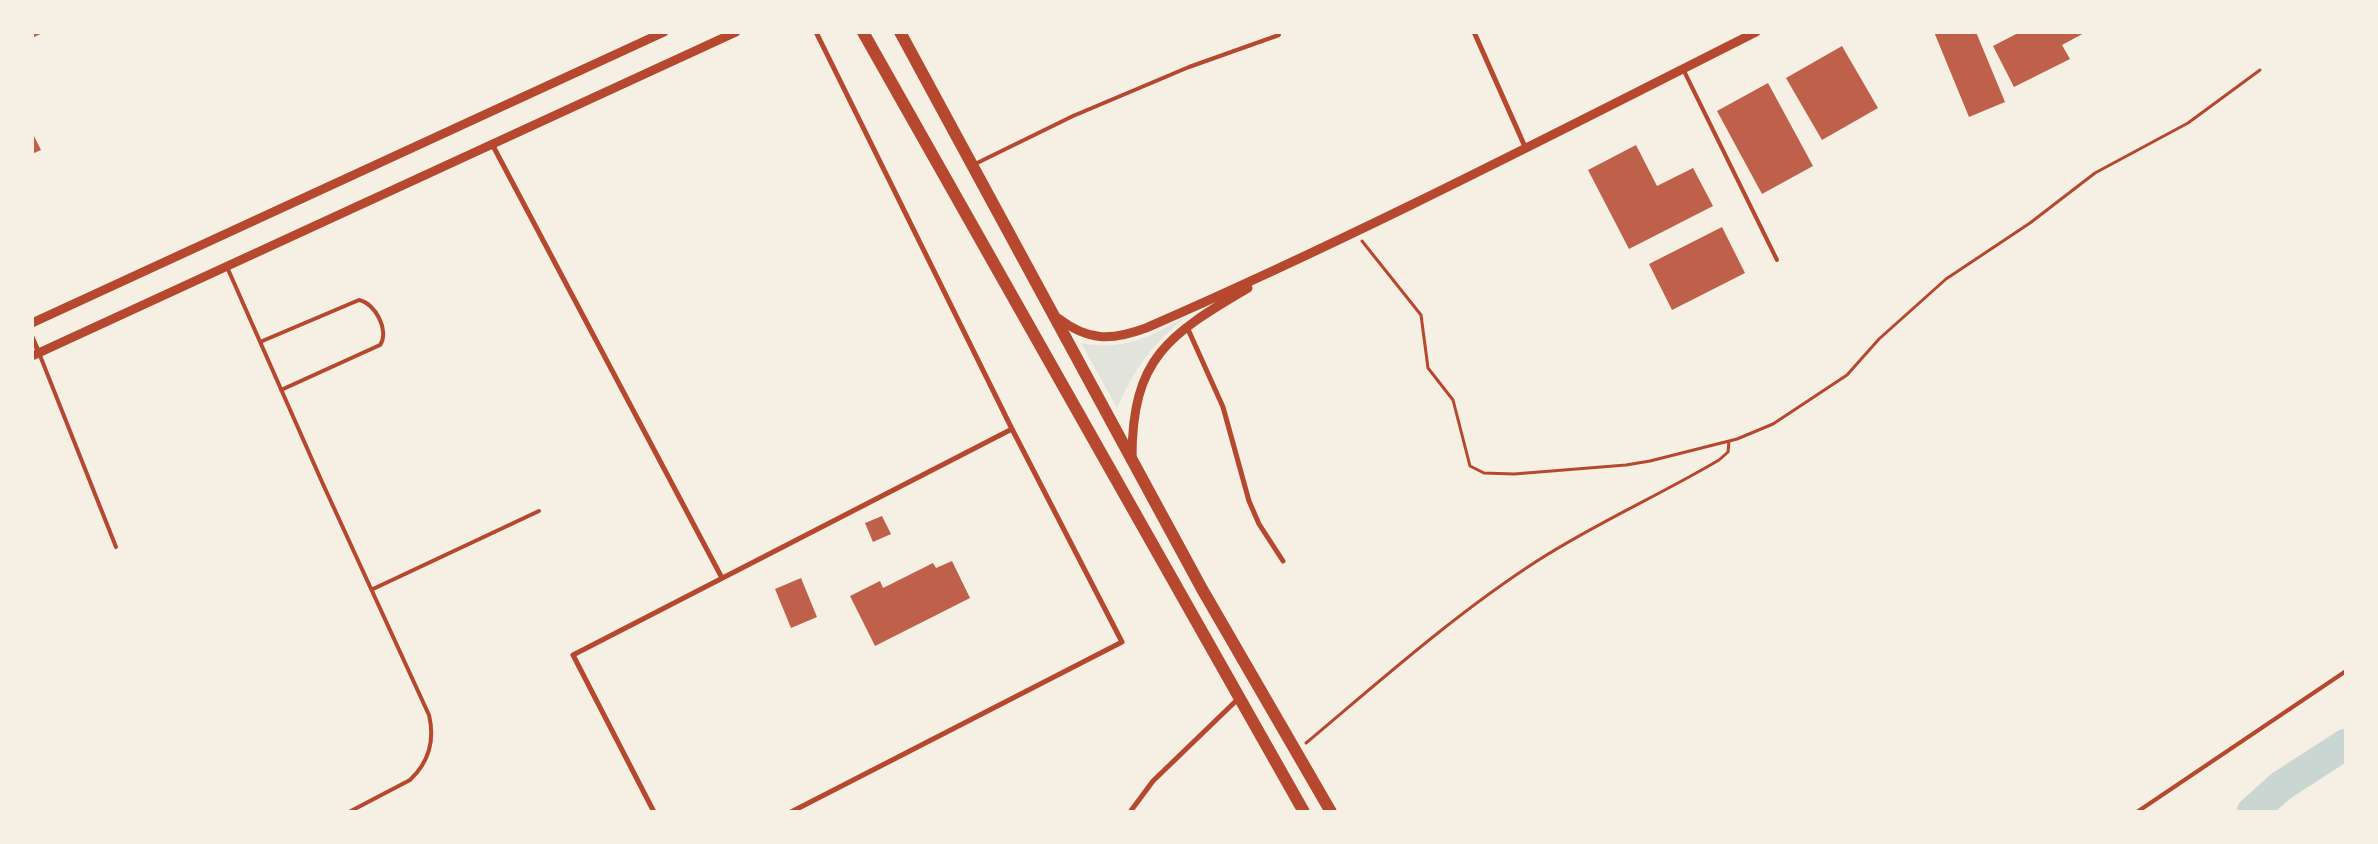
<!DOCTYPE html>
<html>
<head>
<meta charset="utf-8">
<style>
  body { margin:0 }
  #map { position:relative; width:2378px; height:844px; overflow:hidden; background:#f6efe4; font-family:"DM Sans",sans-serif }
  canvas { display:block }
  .frame { position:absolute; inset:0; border:34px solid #f6efe4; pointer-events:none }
</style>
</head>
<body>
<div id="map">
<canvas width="2378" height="844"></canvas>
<div class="frame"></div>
</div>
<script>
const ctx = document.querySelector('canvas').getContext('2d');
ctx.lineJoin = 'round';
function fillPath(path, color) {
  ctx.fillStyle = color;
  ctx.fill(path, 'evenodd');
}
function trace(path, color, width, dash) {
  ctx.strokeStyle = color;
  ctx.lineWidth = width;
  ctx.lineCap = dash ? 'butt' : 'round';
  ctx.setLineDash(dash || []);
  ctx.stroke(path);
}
fillPath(new Path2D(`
  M1187 316C1152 344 1135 368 1117 408L1081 343C1125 351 1149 337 1187 316Z`), '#e2e4dc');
trace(new Path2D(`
  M2252 812 2281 786 2346 744`), '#c9d6d2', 31);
fillPath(new Path2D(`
  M32 32H45L32 38Z
  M1934 32H1976L2005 102 1969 117Z
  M2020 32H2086L2062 45 2070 59 2014 87 1993 46Z
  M1842 46 1878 108 1822 140 1786 78Z
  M1768 83 1813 166 1762 194 1717 111Z
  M32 132 41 150 32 154Z
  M1636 145 1657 186 1693 168 1713 206 1629 249 1588 170Z
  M1722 227 1745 273 1672 310 1649 264Z
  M882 516 891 534 873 542 865 523Z
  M952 561 970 598 875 646 850 596 880 581 883 588 933 563 936 568Z
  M801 578 817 617 791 628 775 589Z`), '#bf614a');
trace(new Path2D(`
  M1362 241 1421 315 1428 368 1453 400 1470 466 1484 473 1514 474 1626 465 1650 461 1737 439 1773 424 1847 375 1879 339 1946 279 2030 223 2095 173 2188 123 2260 70
  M1306 743C1381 680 1455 614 1537 561 1596 523 1660 495 1719 460L1728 452 1729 441`), '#b5482f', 3);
trace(new Path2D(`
  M1683 69 1777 260
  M975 164 1073 116 1189 67 1279 35
  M227 267 322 482 429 715C435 740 429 762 410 780L349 812
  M260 342 359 300C375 303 390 331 380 345L281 390
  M39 353 116 547
  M373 589 539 511
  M2137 812 2346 671`), '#b5482f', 4);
trace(new Path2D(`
  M1474 32 1526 149
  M492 144 722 578
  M1187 327 1223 407 1249 501 1259 524 1283 561
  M32 337 39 353
  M654 812 573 655 1012 429
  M791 812 1122 642 1012 429 816 32
  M1130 812 1153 781 1239 698`), '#b5482f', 5);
trace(new Path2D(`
  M1058 318C1088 341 1111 341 1146 328 1353 238 1554 134 1756 32
  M32 323 664 32
  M32 356 736 32
  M1132 458C1132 358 1168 335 1248 288`), '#b5482f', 9);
trace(new Path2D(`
  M863 32 1304 812
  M900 32 1202 589 1331 812`), '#b5482f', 12);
</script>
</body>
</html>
